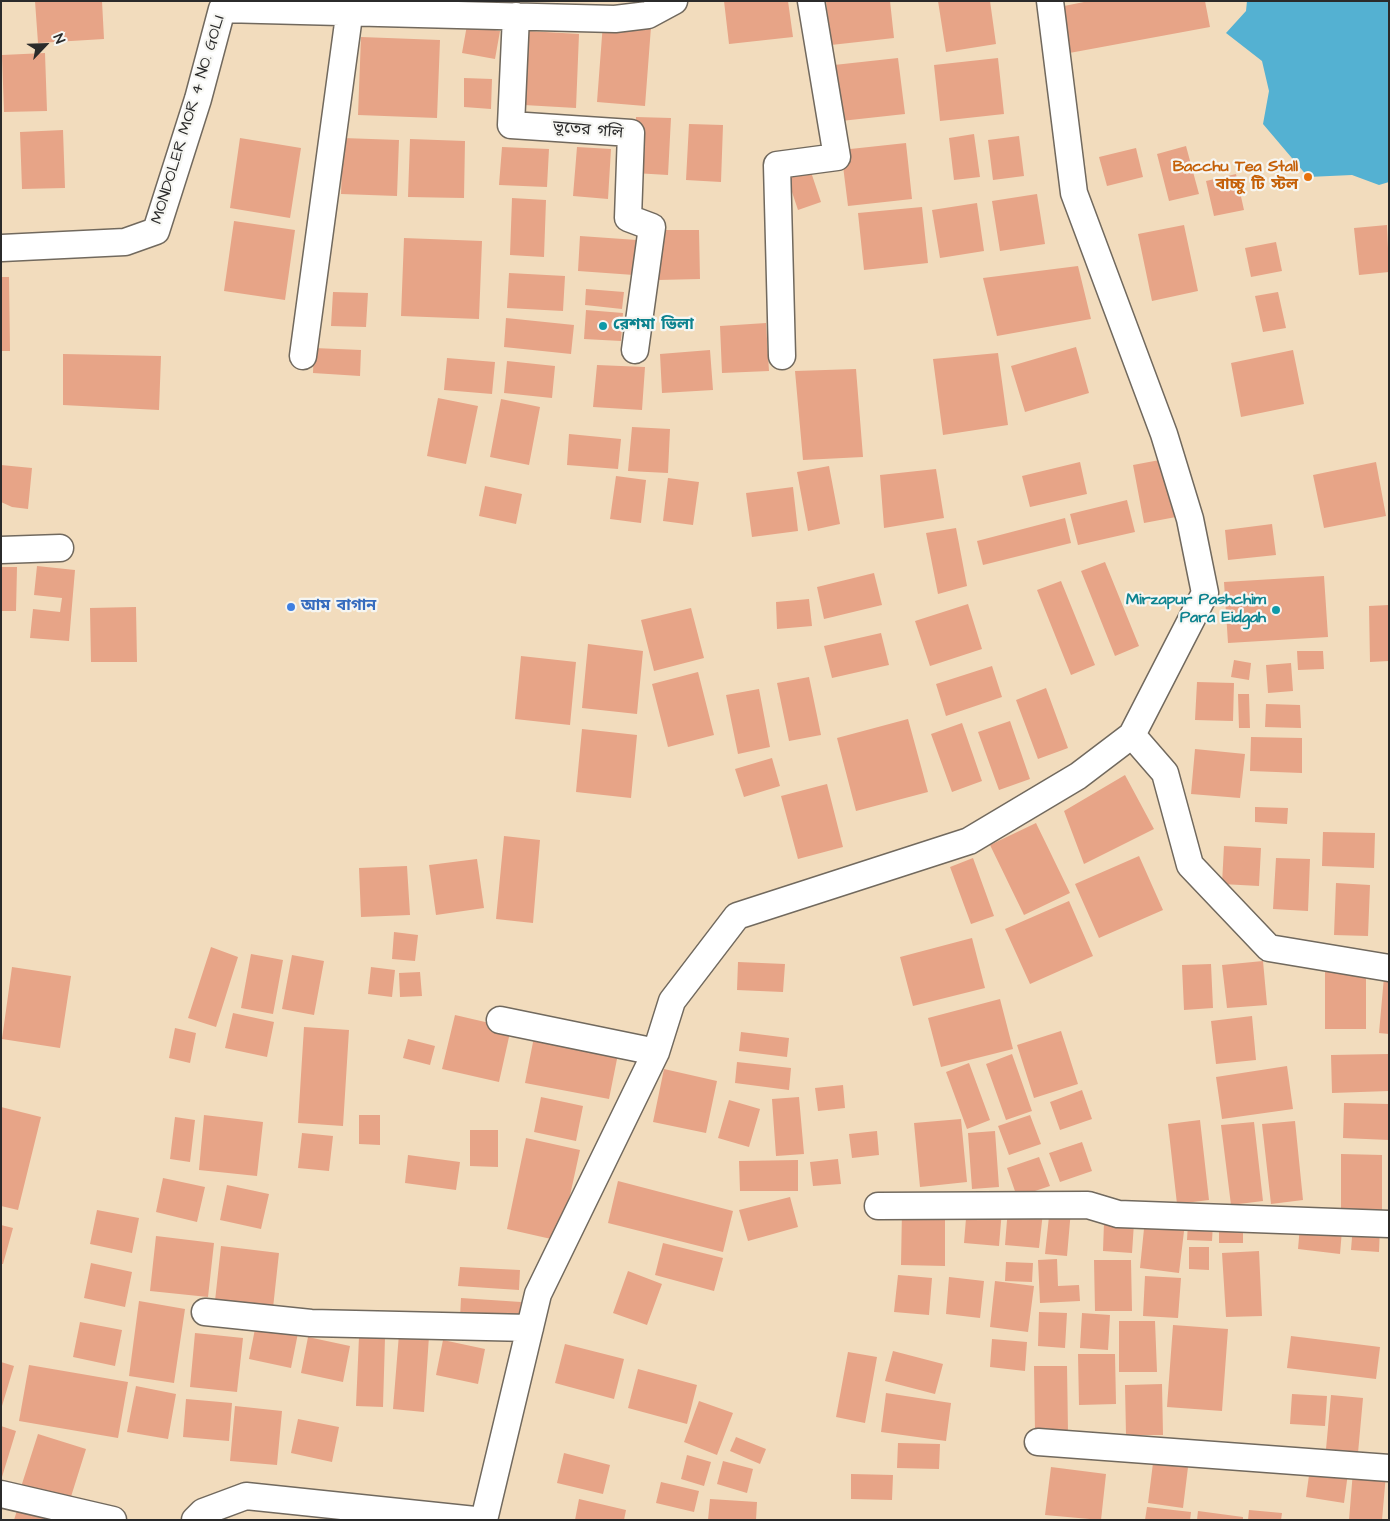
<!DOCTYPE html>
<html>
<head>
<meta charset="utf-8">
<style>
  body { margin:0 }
  #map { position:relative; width:1390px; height:1521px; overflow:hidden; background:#f2dcbd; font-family:"Architects Daughter",sans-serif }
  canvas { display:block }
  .frame { position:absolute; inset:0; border:2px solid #2b2b2b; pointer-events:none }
  .north { position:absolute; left:20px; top:20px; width:50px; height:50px; -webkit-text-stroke:4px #f6f6f2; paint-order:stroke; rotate:66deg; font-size:14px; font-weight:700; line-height:20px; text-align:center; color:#2b2b2b }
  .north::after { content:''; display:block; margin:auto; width:18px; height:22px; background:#2b2b2b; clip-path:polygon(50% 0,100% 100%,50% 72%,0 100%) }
</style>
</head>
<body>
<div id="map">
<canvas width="1390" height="1521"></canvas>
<div class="frame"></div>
<div class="north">N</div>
</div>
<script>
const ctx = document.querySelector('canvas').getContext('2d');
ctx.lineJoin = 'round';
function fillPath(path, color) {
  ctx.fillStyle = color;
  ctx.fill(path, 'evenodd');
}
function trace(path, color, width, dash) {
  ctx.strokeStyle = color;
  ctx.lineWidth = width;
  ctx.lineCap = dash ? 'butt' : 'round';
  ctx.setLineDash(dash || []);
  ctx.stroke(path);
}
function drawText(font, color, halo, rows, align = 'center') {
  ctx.font = font + ' "Architects Daughter","Noto Sans Bengali",sans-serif';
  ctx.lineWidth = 4.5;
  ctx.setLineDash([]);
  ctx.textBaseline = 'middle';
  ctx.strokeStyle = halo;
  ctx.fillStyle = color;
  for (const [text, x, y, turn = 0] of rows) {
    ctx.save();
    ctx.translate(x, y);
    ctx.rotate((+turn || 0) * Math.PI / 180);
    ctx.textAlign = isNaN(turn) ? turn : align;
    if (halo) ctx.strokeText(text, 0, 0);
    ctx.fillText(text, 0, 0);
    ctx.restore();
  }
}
fillPath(new Path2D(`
  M1247 1H1389V182L1379 185 1352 175 1308 177 1263 124 1269 91 1262 61 1226 33 1246 11Z`), '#54b1d2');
fillPath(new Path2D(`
  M35 1H102L104 39 38 43Z
  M724 1H788L793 37 729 44Z
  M826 1H890L894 38 831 45Z
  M938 1H990L996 44 946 52Z
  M1089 1H1205L1210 27 1064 54V6Z
  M603 23 651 27 645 106 597 102Z
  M467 25 500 31 495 59 462 53Z
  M528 31 579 34 576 108 524 105Z
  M361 37 440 40 437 118 358 115Z
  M45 53 47 111 4 112 2 55Z
  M898 58 905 114 841 121 834 65Z
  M998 58 1004 114 940 121 934 65Z
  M464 78 492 79 491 109 464 107Z
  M636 117 671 118 668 175 634 173Z
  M689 124 723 125 721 182 686 180Z
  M63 130 65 188 22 189 20 132Z
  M974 134 980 177 954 180 949 138Z
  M1019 136 1024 176 993 180 988 140Z
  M240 138 301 148 290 218 230 208Z
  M343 138 399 140 397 196 341 194Z
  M410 139 465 141 464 198 408 197Z
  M906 143 912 199 848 206 841 150Z
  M1186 146 1199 194 1169 201 1157 154Z
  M502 147 549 149 547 187 499 185Z
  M577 147 611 149 608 199 573 196Z
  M1136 148 1143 177 1107 186 1099 157Z
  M810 169 821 202 798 210 787 177Z
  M1236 174 1244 210 1214 216 1206 181Z
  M1037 194 1045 244 1000 251 992 201Z
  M512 198 546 200 544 257 510 255Z
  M977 203 984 251 940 258 932 210Z
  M922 207 928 263 864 270 858 213Z
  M234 221 295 230 285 300 224 291Z
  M1184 225 1198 291 1152 301 1138 234Z
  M1387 225 1389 272 1359 275 1354 228Z
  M657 230H699L700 279 658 280Z
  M580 236 637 240 634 275 578 271Z
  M404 238 482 241 479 319 401 316Z
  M1276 242 1282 271 1251 277 1245 248Z
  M1078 266 1091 319 997 336 983 278Z
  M509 273 565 276 563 311 507 308Z
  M1 277H9L10 351H1Z
  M586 289 624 292 622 309 585 305Z
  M333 292 368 293 366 327 331 326Z
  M1278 292 1286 328 1263 332 1255 296Z
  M586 310 623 313 621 341 584 339Z
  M506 318 574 325 571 354 504 347Z
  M766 323 769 371 722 373 720 326Z
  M1076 347 1089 393 1025 412 1011 366Z
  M314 348 361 350 360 376 313 373Z
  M710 350 713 390 662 393 660 354Z
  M1293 350 1304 404 1241 417 1231 363Z
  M998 353 1008 425 943 435 933 359Z
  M63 354 161 356 159 410 63 405Z
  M447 358 495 362 492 394 444 390Z
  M507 361 555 366 552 398 504 393Z
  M597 365 645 367 642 410 593 407Z
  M856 369 863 457 803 460 795 371Z
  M438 398 478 406 466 464 427 456Z
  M501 399 540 407 529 465 490 457Z
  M632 427 670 429 668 473 628 471Z
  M569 434 621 439 618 469 567 465Z
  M1165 459 1176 517 1144 523 1133 465Z
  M1080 462 1087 494 1030 507 1022 476Z
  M1376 462 1386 516 1324 528 1313 475Z
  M1 465 32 468 28 509 12 507 1 502Z
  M829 466 840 524 808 531 797 472Z
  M936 469 944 518 884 528 880 475Z
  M616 476 646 480 641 523 610 519Z
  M668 478 699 482 693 525 663 521Z
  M485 486 522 494 516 524 479 516Z
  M793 487 798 531 752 537 746 493Z
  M1127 500 1135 532 1078 545 1070 514Z
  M1065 518 1071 543 983 565 977 541Z
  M1272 524 1276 555 1228 560 1225 530Z
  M956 528 967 586 938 594 926 533Z
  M1105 562 1139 646 1115 656 1081 571Z
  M37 566 75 570 69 641 30 638 33 609 60 612 62 598 34 595Z
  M1 567H17L16 611H1Z
  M874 573 882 605 824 619 817 587Z
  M1324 576 1328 637 1228 643 1224 582Z
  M1061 581 1095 665 1071 675 1037 590Z
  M809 599 812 626 777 629 776 602Z
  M968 604 982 649 930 666 915 621Z
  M1389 605V661L1370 662 1369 606Z
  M136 607 137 662H91L90 608Z
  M691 608 704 658 654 671 641 620Z
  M881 633 889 665 832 678 824 646Z
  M588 644 643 651 637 714 582 708Z
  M1297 651H1323L1324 669 1298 670Z
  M521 656 576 662 570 725 515 719Z
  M1234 660 1251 663 1249 680 1231 677Z
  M1291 663 1293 691 1268 693 1266 665Z
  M992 666 1002 697 946 716 936 684Z
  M698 672 714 735 668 747 652 684Z
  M809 677 821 735 789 741 777 683Z
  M1197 682 1234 683 1233 721 1195 720Z
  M1046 688 1068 748 1038 759 1016 700Z
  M759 689 770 747 738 754 726 695Z
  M1238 694H1249L1250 728H1239Z
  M1266 704 1300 705 1301 728 1265 727Z
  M908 719 928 792 856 811 837 738Z
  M1010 721 1030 779 999 790 978 732Z
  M962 723 982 781 952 792 931 734Z
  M582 729 637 735 631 798 576 792Z
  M1251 737 1302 738V773L1250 771Z
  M1195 749 1245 754 1240 798 1191 794Z
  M772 758 780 786 744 797 735 769Z
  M1125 775 1154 829 1084 864 1064 811Z
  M827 784 843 847 798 859 781 796Z
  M1255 807 1288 808 1287 824 1255 822Z
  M1036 823 1070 893 1024 915 990 845Z
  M1323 832 1375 833 1374 868 1322 866Z
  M504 836 540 840 533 923 496 919Z
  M1224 846 1261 848 1259 886 1222 884Z
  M1139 856 1163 910 1099 938 1075 884Z
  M973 858 994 916 971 924 950 867Z
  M1276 858 1310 859 1308 911 1273 909Z
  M477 859 484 908 436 915 429 865Z
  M407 866 410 915 361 917 359 868Z
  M1336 883 1370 885 1368 936 1334 935Z
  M1069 901 1093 956 1030 984 1005 929Z
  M394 932 418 935 415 961 392 959Z
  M972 938 985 988 913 1006 900 957Z
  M211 947 238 957 216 1027 188 1018Z
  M251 954 283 960 273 1014 241 1008Z
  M292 955 324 961 314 1015 282 1009Z
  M1263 961 1267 1005 1227 1008 1222 965Z
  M738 962 785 964 783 992 737 990Z
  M1211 964 1213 1008 1184 1010 1182 965Z
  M12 967 71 976 60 1048 2 1039Z
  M371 967 395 970 392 997 368 994Z
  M420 972 422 996 400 997 399 973Z
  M1325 972H1366V1029H1325Z
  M1384 977H1389V1034L1379 1033Z
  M1000 999 1013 1049 941 1067 928 1018Z
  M233 1013 274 1022 267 1057 225 1048Z
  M455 1015 511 1028 499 1082 442 1069Z
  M1252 1016 1256 1060 1216 1064 1211 1021Z
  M304 1027 349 1030 343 1126 298 1123Z
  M175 1028 196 1033 190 1063 169 1058Z
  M1061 1031 1078 1084 1034 1098 1017 1045Z
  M741 1032 789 1038 787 1057 739 1051Z
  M534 1037 618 1054 609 1099 525 1083Z
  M408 1039 435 1046 430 1065 403 1058Z
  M1012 1054 1032 1111 1006 1120 986 1064Z
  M1389 1054V1091L1332 1093 1331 1055Z
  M737 1062 791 1068 789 1090 735 1083Z
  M969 1063 990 1120 967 1129 946 1072Z
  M1287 1066 1293 1109 1222 1119 1216 1077Z
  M664 1069 717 1081 706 1133 653 1122Z
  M843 1085 845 1108 818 1111 815 1088Z
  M1082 1090 1092 1119 1060 1130 1050 1102Z
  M541 1097 583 1106 576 1141 534 1132Z
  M799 1097 804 1154 776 1156 772 1099Z
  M729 1100 760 1109 749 1147 718 1138Z
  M1344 1103 1389 1104V1140L1343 1138Z
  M1 1107 41 1117 18 1210 1 1206Z
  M204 1115 263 1122 257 1176 199 1170Z
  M359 1115H380V1145L359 1144Z
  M1030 1115 1041 1144 1009 1155 998 1126Z
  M175 1117 195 1120 190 1162 170 1159Z
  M961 1119 967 1182 920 1187 914 1123Z
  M1200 1120 1209 1200 1177 1204 1168 1124Z
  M1295 1121 1303 1200 1271 1204 1262 1124Z
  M1254 1122 1263 1201 1231 1205 1221 1125Z
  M470 1130H498V1167L470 1166Z
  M877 1131 879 1155 852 1158 849 1134Z
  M995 1131 999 1187 972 1189 968 1133Z
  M302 1133 333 1136 329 1171 298 1168Z
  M526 1138 580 1150 560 1241 507 1229Z
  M1082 1142 1092 1171 1060 1182 1049 1153Z
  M1341 1154 1382 1155V1211H1341Z
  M408 1155 460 1162 456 1190 405 1183Z
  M1039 1157 1050 1186 1017 1197 1007 1168Z
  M838 1159 841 1184 813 1186 810 1162Z
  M798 1160V1191H740L739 1161Z
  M163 1178 205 1187 197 1222 156 1212Z
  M618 1181 733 1211 723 1252 608 1223Z
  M227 1185 269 1194 261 1229 220 1220Z
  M790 1197 798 1227 748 1241 739 1210Z
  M967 1206 1002 1210 999 1246 964 1243Z
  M1050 1207 1071 1210 1067 1256 1045 1254Z
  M1008 1208 1043 1212 1039 1248 1005 1245Z
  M97 1210 139 1218 132 1253 90 1244Z
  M902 1210 945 1211V1266L901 1265Z
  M1145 1219 1185 1223 1179 1273 1140 1268Z
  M1104 1222 1134 1223 1132 1253 1103 1251Z
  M1188 1223H1213L1212 1241 1187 1240Z
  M1219 1223H1243V1243H1219Z
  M1 1225 13 1228 3 1264H1Z
  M1353 1225 1380 1226 1379 1252 1351 1250Z
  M1300 1226 1342 1230 1340 1254 1298 1249Z
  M156 1236 214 1243 208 1297 150 1291Z
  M663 1243 723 1258 714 1291 655 1275Z
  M221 1246 279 1253 273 1308 215 1301Z
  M1189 1247H1209V1270L1189 1269Z
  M1259 1251 1262 1316 1226 1317 1222 1253Z
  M1057 1259 1058 1286 1079 1285 1080 1301 1040 1303 1038 1260Z
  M1094 1260H1131L1132 1311H1095Z
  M1006 1262 1033 1263 1032 1282 1005 1281Z
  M91 1263 132 1272 125 1307 84 1298Z
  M460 1267 520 1270 519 1290 458 1286Z
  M628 1271 662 1284 647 1325 613 1313Z
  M898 1275 932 1278 929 1315 894 1312Z
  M1145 1276 1181 1278 1178 1318 1143 1316Z
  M949 1277 984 1281 980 1318 946 1314Z
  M995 1281 1034 1286 1028 1332 990 1327Z
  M461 1298 521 1302 520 1321 460 1318Z
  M139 1301 185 1309 174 1383 129 1376Z
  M1039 1312 1067 1313 1065 1348 1038 1346Z
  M1082 1313 1110 1315 1108 1350 1080 1348Z
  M1119 1321H1155L1157 1372H1119Z
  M80 1322 122 1330 115 1366 73 1357Z
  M256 1324 298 1333 291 1368 249 1359Z
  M1173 1325 1228 1329 1222 1411 1167 1407Z
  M195 1333 243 1338 237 1392 190 1387Z
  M399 1334 429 1336 424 1412 393 1409Z
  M1291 1336 1380 1347 1376 1379 1287 1368Z
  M308 1337 350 1346 343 1382 301 1373Z
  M359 1337 385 1338 383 1407 356 1406Z
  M992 1339 1027 1342 1025 1371 990 1367Z
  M443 1340 485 1349 478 1384 436 1375Z
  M565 1344 624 1359 614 1399 555 1383Z
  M893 1351 943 1364 935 1394 885 1381Z
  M848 1352 877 1357 865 1423 836 1417Z
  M1078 1354H1115L1116 1404 1079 1405Z
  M1 1362 14 1366 2 1406H1Z
  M29 1365 128 1382 118 1438 19 1421Z
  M1034 1366H1067L1068 1432H1035Z
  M638 1369 697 1385 687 1424 628 1408Z
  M1162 1384 1163 1435H1126L1125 1385Z
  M136 1386 176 1394 168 1439 127 1432Z
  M886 1393 951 1403 946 1441 881 1432Z
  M1292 1394 1327 1396 1325 1426 1290 1424Z
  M1331 1395 1363 1398 1358 1453 1326 1449Z
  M186 1399 232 1403 229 1441 183 1437Z
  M699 1401 733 1413 717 1455 684 1442Z
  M235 1406 282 1411 277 1465 230 1461Z
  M298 1419 339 1427 332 1462 291 1453Z
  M1 1426 16 1431 2 1477 1 1476Z
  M38 1434 86 1449 69 1503 21 1487Z
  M736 1437 766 1449 760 1464 730 1451Z
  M898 1443 940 1444 939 1469 897 1468Z
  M564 1453 610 1465 603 1494 557 1483Z
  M687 1455 711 1462 704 1486 681 1479Z
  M1154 1455 1189 1459 1183 1508 1148 1503Z
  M723 1461 753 1469 747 1493 717 1484Z
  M1051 1467 1106 1474 1101 1520 1045 1515Z
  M1310 1468 1348 1473 1344 1503 1306 1497Z
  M1353 1471 1386 1474 1382 1520H1349Z
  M851 1474 893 1475 892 1500 851 1499Z
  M661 1482 699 1491 694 1512 656 1503Z
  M579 1499 626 1510 624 1520H575Z
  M710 1499 757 1502 756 1520H708Z
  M19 1504 67 1520H14Z
  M1147 1507 1191 1512 1190 1520H1145Z
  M1249 1510 1282 1513 1281 1520H1248Z
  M1198 1511 1243 1517V1520H1197Z`), '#e7a487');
const minor = new Path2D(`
  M516 16 511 125 631 133 628 218 652 227 635 350
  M2 248 125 242 156 231 198 99 222 9 615 19 648 15 674 1
  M303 356 351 1
  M782 356 777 165 837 157 811 1
  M1 550 60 548
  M1132 735 1165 773 1190 865 1269 948 1389 968
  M500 1020 656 1052
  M878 1206 1088 1205 1118 1214 1389 1224
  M205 1312 311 1323 530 1328
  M1038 1442 1389 1468
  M1 1494 113 1520
  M195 1520 203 1512 246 1496 475 1520
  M484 1520 538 1294 656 1052 672 1001 737 916 969 841 1078 776 1132 735 1205 593 1190 519 1164 434 1074 193 1050 1`);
trace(minor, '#71695e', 29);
trace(minor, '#fff', 26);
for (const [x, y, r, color] of [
  [1308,177,5,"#e8710a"],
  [603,326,5,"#0f9aa8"],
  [291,607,5,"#3f7fe0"],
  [1276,610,5,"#0f9aa8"]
]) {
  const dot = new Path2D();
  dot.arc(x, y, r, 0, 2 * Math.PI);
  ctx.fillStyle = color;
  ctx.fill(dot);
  trace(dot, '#f6f6f2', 2);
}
drawText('16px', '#2b2b2b', '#f6f6f2', [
  ["MONDOLER MOR 4 NO. GOLI",189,120,-73],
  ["ভূতের গলি",588,131,5]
]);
drawText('bold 16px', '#c56008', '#f6f6f2', [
  ["Bacchu Tea Stall",1298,168],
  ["বাচ্চু টি স্টল",1298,186]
], 'right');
drawText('bold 16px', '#0d838f', '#f6f6f2', [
  ["রেশমা ভিলা",613,326],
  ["Mirzapur Pashchim",1266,601,"right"],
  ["Para Eidgah",1266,619,"right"]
], 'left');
drawText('bold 16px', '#366cbe', '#f6f6f2', [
  ["আম বাগান",301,607]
], 'left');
</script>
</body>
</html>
